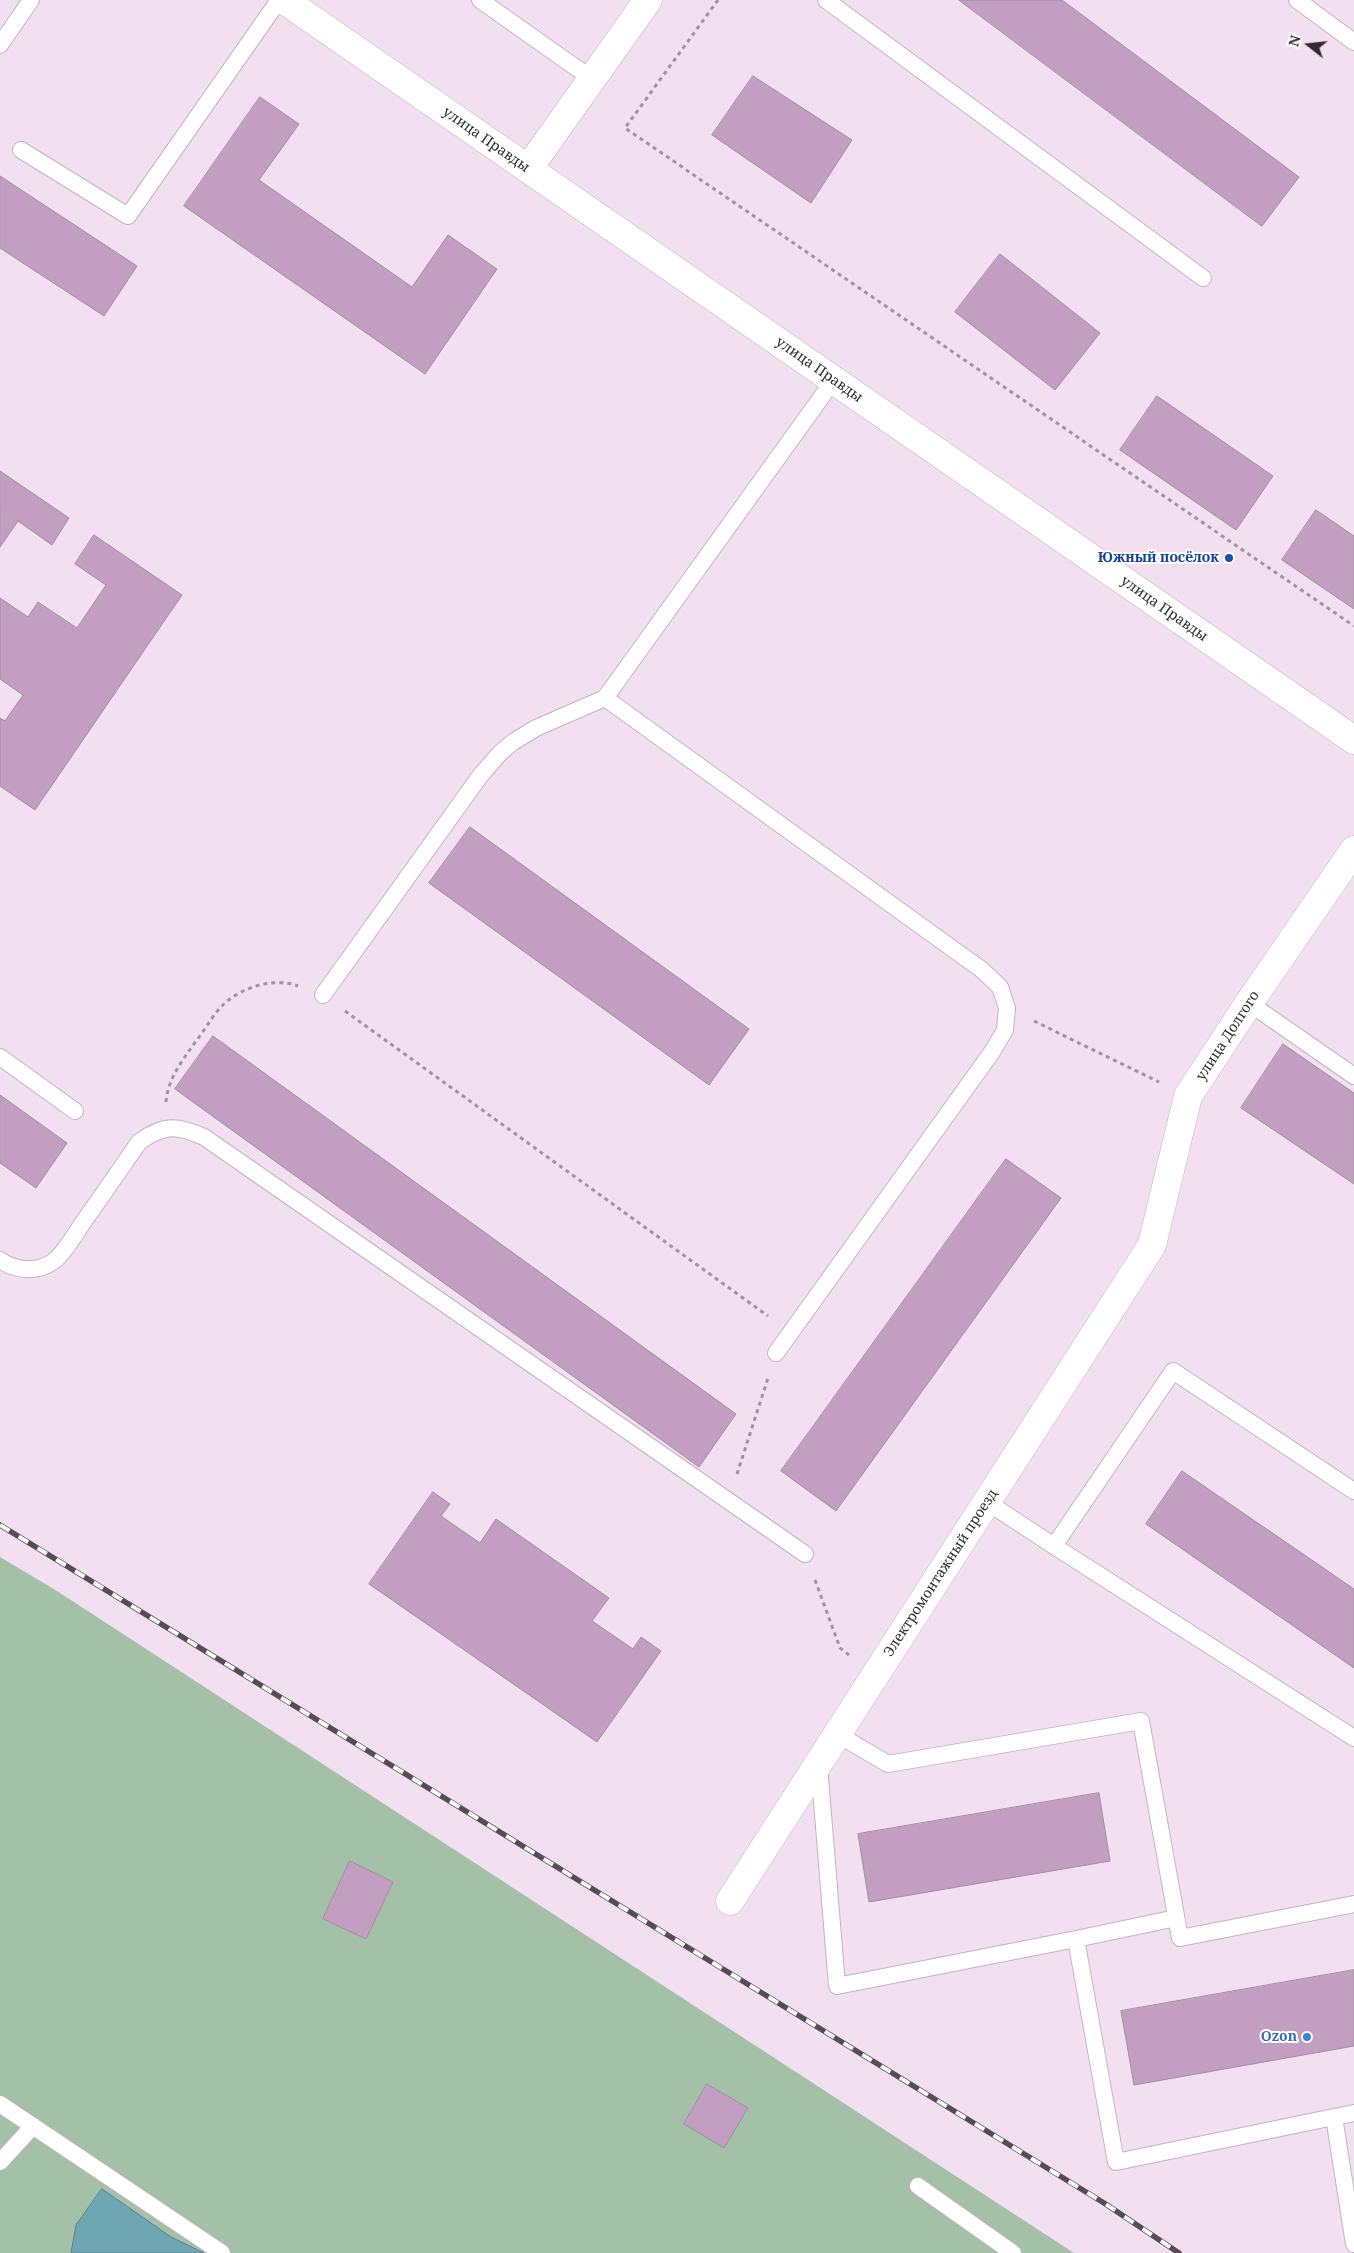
<!DOCTYPE html>
<html>
<head>
<meta charset="utf-8">
<style>
  body { margin:0 }
  #map { position:relative; width:1354px; height:2253px; overflow:hidden; background:#f2e0f1; font-family:"Noto Serif",serif }
  canvas { display:block }
  .north { position:absolute; left:1284px; top:20px; width:50px; height:50px; -webkit-text-stroke:4px #fff; paint-order:stroke; rotate:286deg; font-size:14px; font-weight:700; line-height:20px; text-align:center; color:#30292f }
  .north::after { content:''; display:block; margin:auto; width:18px; height:22px; background:#30292f; clip-path:polygon(50% 0,100% 100%,50% 72%,0 100%) }
</style>
</head>
<body>
<div id="map">
<canvas width="1354" height="2253"></canvas>
<div class="north">N</div>
</div>
<script>
const ctx = document.querySelector('canvas').getContext('2d');
ctx.lineJoin = 'round';
function fillPath(path, color) {
  ctx.fillStyle = color;
  ctx.fill(path, 'evenodd');
}
function trace(path, color, width, dash) {
  ctx.strokeStyle = color;
  ctx.lineWidth = width;
  ctx.lineCap = dash ? 'butt' : 'round';
  ctx.setLineDash(dash || []);
  ctx.stroke(path);
}
function drawText(font, color, halo, rows, align = 'center') {
  ctx.font = font + ' "Noto Serif",serif';
  ctx.lineWidth = 4;
  ctx.setLineDash([]);
  ctx.textBaseline = 'middle';
  ctx.strokeStyle = halo;
  ctx.fillStyle = color;
  for (const [text, x, y, turn = 0] of rows) {
    ctx.save();
    ctx.translate(x, y);
    ctx.rotate((+turn || 0) * Math.PI / 180);
    ctx.textAlign = isNaN(turn) ? turn : align;
    if (halo) ctx.strokeText(text, 0, 0);
    ctx.fillText(text, 0, 0);
    ctx.restore();
  }
}
fillPath(new Path2D(`
  M0 1557 57 1591 1074 2253H0Z`), '#a3c1a7');
const water = new Path2D(`
  M102 2189 171 2237 204 2253H71L76 2225Z`);
fillPath(water, '#6ea7b2');
trace(water, '#5b818b', 1);
const building = new Path2D(`
  M959 0H1062L1299 177 1262 226Z
  M753 76 852 140 811 203 712 135Z
  M260 97 299 124 259 180 412 287 448 235 497 269 425 374 184 206Z
  M0 176 137 266 104 316 0 248Z
  M1000 254 1100 333 1055 390 955 312Z
  M1157 396 1273 476 1236 530 1120 450Z
  M0 471 69 518 52 545 18 521 0 547Z
  M1316 510 1354 536V609L1282 560Z
  M94 535 182 595 35 810 0 786V718L5 721 23 695 0 679V598L28 617 38 602 77 628 106 585 75 564Z
  M470 827 749 1029 709 1085 429 883Z
  M213 1036 736 1414 699 1467 175 1089Z
  M1283 1044 1354 1093V1184L1241 1108Z
  M0 1095 67 1143 36 1188 0 1163Z
  M1006 1159 1061 1198 836 1511 781 1471Z
  M1182 1471 1354 1589V1668L1146 1524Z
  M433 1492 450 1504 441 1516 480 1543 496 1519 609 1598 592 1621 633 1649 641 1637 661 1651 597 1742 369 1584Z
  M1099 1793 1110 1861 869 1902 858 1834Z
  M350 1861 393 1882 366 1939 323 1919Z
  M1354 1970V2046L1134 2085 1121 2011Z
  M707 2084 748 2108 724 2148 684 2124Z`);
fillPath(building, '#c29fc0');
trace(building, '#9f8e9e', 1);
const lane = new Path2D(`
  M480 0 592 79
  M826 0 1203 278
  M1297 0 1354 42
  M0 45 31 0
  M21 150 128 216 279 0
  M323 995 480 776 500 753 513 742 536 728 605 698
  M1249 1003 1354 1076
  M0 1057 75 1111
  M0 1260C16 1271 37 1273 54 1261 65 1252 74 1236 82 1224 101 1197 120 1170 139 1142 164 1124 177 1125 204 1137L805 1554
  M776 1353 992 1052 1005 1030 1007 1008 1000 987 982 970 605 698 833 381
  M987 1502 1054 1546 1173 1371 1354 1491
  M1054 1546 1354 1738
  M837 1734 888 1764 1141 1721 1180 1938 1354 1904
  M819 1765 837 1986 1076 1939 1116 2162 1334 2117 1354 2244
  M1076 1939 1176 1918
  M0 2104 222 2253
  M1334 2117 1354 2113
  M0 2162 33 2126
  M918 2186 1013 2253`);
const street = new Path2D(`
  M730 1901 1152 1245 1188 1096 1249 1003 1354 850`);
const secondary = new Path2D(`
  M284 0 1354 740
  M528 169 648 0`);
trace(lane, '#c3b2c2', 18);
trace(street, '#c3b2c2', 29);
trace(secondary, '#c3b2c2', 29);
trace(new Path2D(`
  M718 0 625 128 1354 626
  M345 1011 768 1316
  M1034 1021 1159 1082
  M166 1102C168 1078 182 1061 196 1041 205 1030 213 1014 224 1004 242 987 274 977 298 986
  M737 1474 768 1378
  M815 1580 840 1648 849 1655`), '#a193a0', 3, [4, 4]);
trace(lane, '#fff', 16);
trace(street, '#fff', 28);
trace(secondary, '#fff', 28);
const rail = new Path2D(`
  M0 1525 1104 2203 1179 2253`);
trace(rail, '#554c54', 5.5);
trace(rail, '#fff', 4, [11]);
for (const [x, y, r, color] of [
  [1229,558,5,"#1a4fb4"],
  [1307,2037,5,"#3f7fe0"]
]) {
  const dot = new Path2D();
  dot.arc(x, y, r, 0, 2 * Math.PI);
  ctx.fillStyle = color;
  ctx.fill(dot);
  trace(dot, '#fff', 2);
}
drawText('14px', '#30292f', '#fff', [
  ["улица Правды",486,140,35],
  ["улица Правды",819,370,35],
  ["улица Правды",1164,609,35],
  ["улица Долгого",1228,1036,-57],
  ["Электромонтажный проезд",941,1573,-57]
]);
drawText('bold 14px', '#164399', '#fff', [
  ["Южный посёлок",1219,558]
], 'right');
drawText('bold 14px', '#366cbe', '#fff', [
  ["Ozon",1297,2037]
], 'right');
</script>
</body>
</html>
